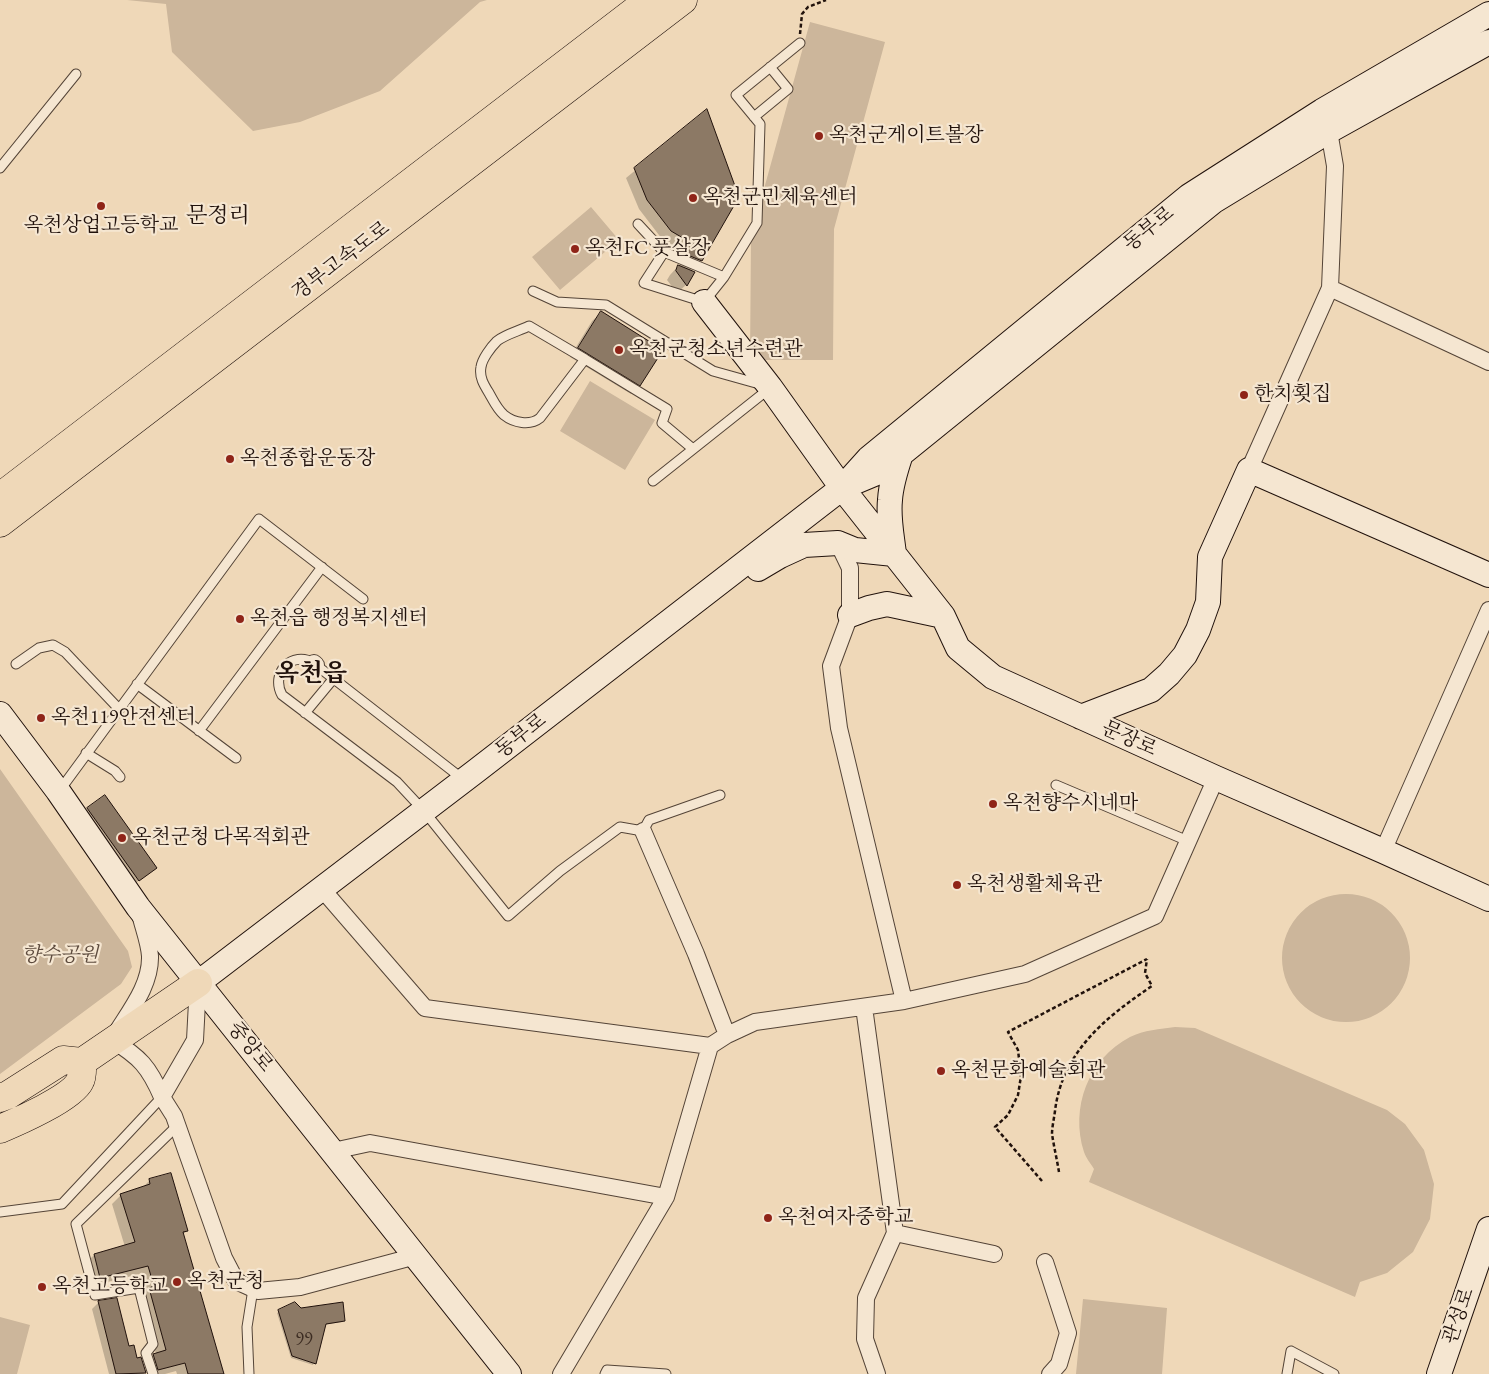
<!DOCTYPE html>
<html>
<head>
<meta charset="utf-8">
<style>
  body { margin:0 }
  canvas { display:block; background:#efd8b8 }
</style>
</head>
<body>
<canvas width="1489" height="1374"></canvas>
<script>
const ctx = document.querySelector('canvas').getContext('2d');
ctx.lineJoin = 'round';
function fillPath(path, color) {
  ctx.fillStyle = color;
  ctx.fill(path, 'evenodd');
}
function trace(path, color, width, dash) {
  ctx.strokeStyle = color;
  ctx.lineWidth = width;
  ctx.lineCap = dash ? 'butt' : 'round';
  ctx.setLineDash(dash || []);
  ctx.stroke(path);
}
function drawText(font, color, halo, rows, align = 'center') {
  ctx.font = font + ' "EB Garamond","Noto Serif KR",serif';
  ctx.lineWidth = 4.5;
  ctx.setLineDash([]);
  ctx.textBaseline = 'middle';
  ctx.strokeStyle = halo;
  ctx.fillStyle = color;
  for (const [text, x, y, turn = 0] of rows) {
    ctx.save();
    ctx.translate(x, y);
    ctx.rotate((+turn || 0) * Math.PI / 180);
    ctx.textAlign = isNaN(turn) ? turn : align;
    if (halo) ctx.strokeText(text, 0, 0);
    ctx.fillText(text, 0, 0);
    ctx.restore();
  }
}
fillPath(new Path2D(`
  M127 0H487L480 2 380 91 300 122 253 131 172 52 166 4Z
  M810 22 885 42 834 229 833 360H750L751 236Z
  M591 207 619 240 560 290 532 257Z
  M590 381 655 420 625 470 560 431Z
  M0 769 128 951 132 967 121 984 0 1074Z
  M1282 958a64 64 0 1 1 128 0a64 64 0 1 1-128 0Z
  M1175 1027 1195 1028 1387 1110 1405 1124 1424 1150 1434 1184 1430 1219 1413 1252 1387 1273 1360 1282 1355 1297 1089 1182 1094 1169C1091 1164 1086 1158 1084 1152 1070 1108 1088 1059 1130 1037 1144 1030 1160 1029 1175 1027Z
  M1083 1299 1167 1308 1162 1374H1076Z
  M0 1317 30 1325 17 1374H0Z`), '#ccb69b');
fillPath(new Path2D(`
  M706 112 701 260 690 271 693 272 686 285 677 293 667 280 670 275 680 264 675 262 680 250 662 239 639 209 626 178Z
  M601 313 639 385 631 394 570 357 592 321Z
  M88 809 155 868 132 886 81 815Z
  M150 1180 187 1231 182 1235 223 1374H177L176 1371 165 1374H148L145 1364 156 1354 141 1298 145 1294 140 1274 91 1286 85 1264 94 1255 125 1247 112 1204 121 1195 141 1189Z
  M99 1302 136 1360 140 1358 144 1374H109L92 1309Z
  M295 1303 301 1310 344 1320 342 1322 324 1325 313 1365 291 1358 277 1313Z`), '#0003');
const building = new Path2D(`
  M707 109 739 197 702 261 683 253 688 241 671 231 647 200 634 168Z
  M678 265 695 272 687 286 676 271Z
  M601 311 663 350 640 386 578 348Z
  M105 795 157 868 139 881 87 808Z
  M171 1173 188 1231 183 1232 224 1374H188L185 1363 158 1370 153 1354 166 1350 149 1288 154 1286 148 1266 100 1278 94 1254 135 1242 120 1194 150 1184 149 1179Z
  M117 1298 129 1346 134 1345 137 1358 141 1357 146 1373 116 1374 98 1301Z
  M295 1302 301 1308 343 1302 345 1321 326 1324 316 1364 292 1356 278 1310Z`);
fillPath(building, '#8c7965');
trace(building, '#21120c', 1);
const lane = new Path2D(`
  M754 117 788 89 770 67
  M0 168 76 74
  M638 224 664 252 644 283 704 302 724 277 757 223 760 124 736 95 800 43
  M664 252 724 277
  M533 291 557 302 606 305 713 371 763 385
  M585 359 529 326C519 331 506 334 497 341 491 347 482 359 481 367 479 377 484 385 489 393 493 400 497 409 504 415 514 423 530 426 540 418L585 359 667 409 662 423 693 449
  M653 481 770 388
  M314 663C292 650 270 673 282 695L397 782 424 811 508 916 560 871 620 827 643 831 649 820 720 795
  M16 664 39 648 53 645 65 652 119 709
  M316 665 464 780
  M137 684 236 758
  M305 713 334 678
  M199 731 322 567
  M86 753 115 771 120 777
  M1056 785 1188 841
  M60 790 259 519 363 599
  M0 1212 62 1204 162 1097
  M153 1374 146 1353 153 1344 139 1288 95 1295 76 1224 178 1125
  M249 1374 247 1327 253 1289
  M605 1374 607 1370 666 1374
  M1287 1374 1291 1351 1334 1374`);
const street = new Path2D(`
  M1330 288 1489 362
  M1249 470 1330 288 1335 166 1329 131 1326 123
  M838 543 850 568V615L831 666 839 728 904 1001
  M314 663 316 665
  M643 831 696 954 727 1035
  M1383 851 1489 610
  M322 889 425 1008 710 1046
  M140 914C143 927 149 942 150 956 151 987 127 1014 112 1040 140 1057 149 1067 162 1097
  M198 983 195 1040 162 1097 174 1116 224 1258 236 1281 258 1291 300 1287 416 1256
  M864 1007 895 1233 994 1254
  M333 1151 370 1143 666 1197
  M1045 1262 1068 1333 1059 1364 1050 1374
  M561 1374 666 1197 710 1046 727 1035 755 1022 904 1001 1025 974 1155 916 1216 778
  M877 1374 865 1339 866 1298 895 1233`);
const secondary = new Path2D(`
  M704 302 770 387 842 488 943 616 958 648 993 677 1216 778 1383 851 1489 899
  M848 485 879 472 1214 201 1329 131 1489 42
  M894 554C892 536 888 518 890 500 891 484 896 469 901 454
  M758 569 780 556 804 545 838 543 855 550 894 554
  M850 615 869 608 887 604 943 616
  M0 714 58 791 138 907 509 1374
  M1081 717 1151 690 1169 674 1185 655 1198 630 1208 602 1210 557 1249 470 1489 575
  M198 983 476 771 842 488 869 458 1189 196 1322 111 1489 14
  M1439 1374 1489 1229`);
const highway = new Path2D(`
  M0 497 649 0
  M0 523 683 0
  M0 1098 8 1095 63 1060 82 1062 198 983
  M0 1129C17 1122 72 1098 80 1081 83 1076 82 1067 82 1062`);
trace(lane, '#544437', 11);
trace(street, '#544437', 18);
trace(secondary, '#21120c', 26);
trace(highway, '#21120c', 29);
trace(new Path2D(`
  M800 34 802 14 808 7 826 0
  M1059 1172C1057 1160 1054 1147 1052 1134 1052 1127 1054 1119 1055 1111 1062 1052 1106 1017 1152 986L1145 973 1147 959
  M1042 1181 995 1127 1008 1115 1018 1095 1021 1076 1018 1050 1008 1032 1147 959`), '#21120c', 2.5, [4, 2.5]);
trace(lane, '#f5e6d1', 9);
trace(street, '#f5e6d1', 16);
trace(secondary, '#f5e6d1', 24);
trace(highway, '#efd8b8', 28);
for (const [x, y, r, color] of [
  [819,136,5,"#8f2418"],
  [693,198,5,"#8f2418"],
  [101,206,5,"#8f2418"],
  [575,249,5,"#8f2418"],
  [619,350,5,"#8f2418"],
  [1244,395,5,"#8f2418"],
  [230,459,5,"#8f2418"],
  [240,619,5,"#8f2418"],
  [41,718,5,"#8f2418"],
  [993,804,5,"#8f2418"],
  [122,838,5,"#8f2418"],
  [957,885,5,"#8f2418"],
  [941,1071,5,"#8f2418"],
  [768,1218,5,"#8f2418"],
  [177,1282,5,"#8f2418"],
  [42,1287,5,"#8f2418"]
]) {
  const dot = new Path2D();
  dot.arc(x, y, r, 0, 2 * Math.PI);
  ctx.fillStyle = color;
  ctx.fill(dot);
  trace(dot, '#f5e6d1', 2);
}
drawText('18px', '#3c2c22', null, [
  ["99",304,1340]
]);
drawText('20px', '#21120c', '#f5e6d1', [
  ["옥천군게이트볼장",829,136],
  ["옥천군민체육센터",703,198],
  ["옥천상업고등학교",101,226,"center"],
  ["옥천FC 풋살장",585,249],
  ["옥천군청소년수련관",629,350],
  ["한치횟집",1254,395],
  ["옥천종합운동장",240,459],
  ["옥천읍 행정복지센터",250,619],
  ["옥천119안전센터",51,718],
  ["옥천향수시네마",1003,804],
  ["옥천군청 다목적회관",132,838],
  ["옥천생활체육관",967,885],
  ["옥천문화예술회관",951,1071],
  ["옥천여자중학교",778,1218],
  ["옥천군청",187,1282],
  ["옥천고등학교",52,1287]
], 'left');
drawText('20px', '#21120c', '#f5e6d1', [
  ["동부로",1149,229,-39],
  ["경부고속도로",341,261,-37],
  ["동부로",521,736,-38],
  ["문장로",1129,739,24],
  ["중앙로",250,1047,51],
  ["관성로",1459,1316,-71]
]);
drawText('italic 20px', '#5d4b3e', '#f5e6d1', [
  ["향수공원",60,956]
]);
drawText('22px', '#21120c', '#f5e6d1', [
  ["문정리",218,216]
]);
drawText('bold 25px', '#21120c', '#f5e6d1', [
  ["옥천읍",311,674]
]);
</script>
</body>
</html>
